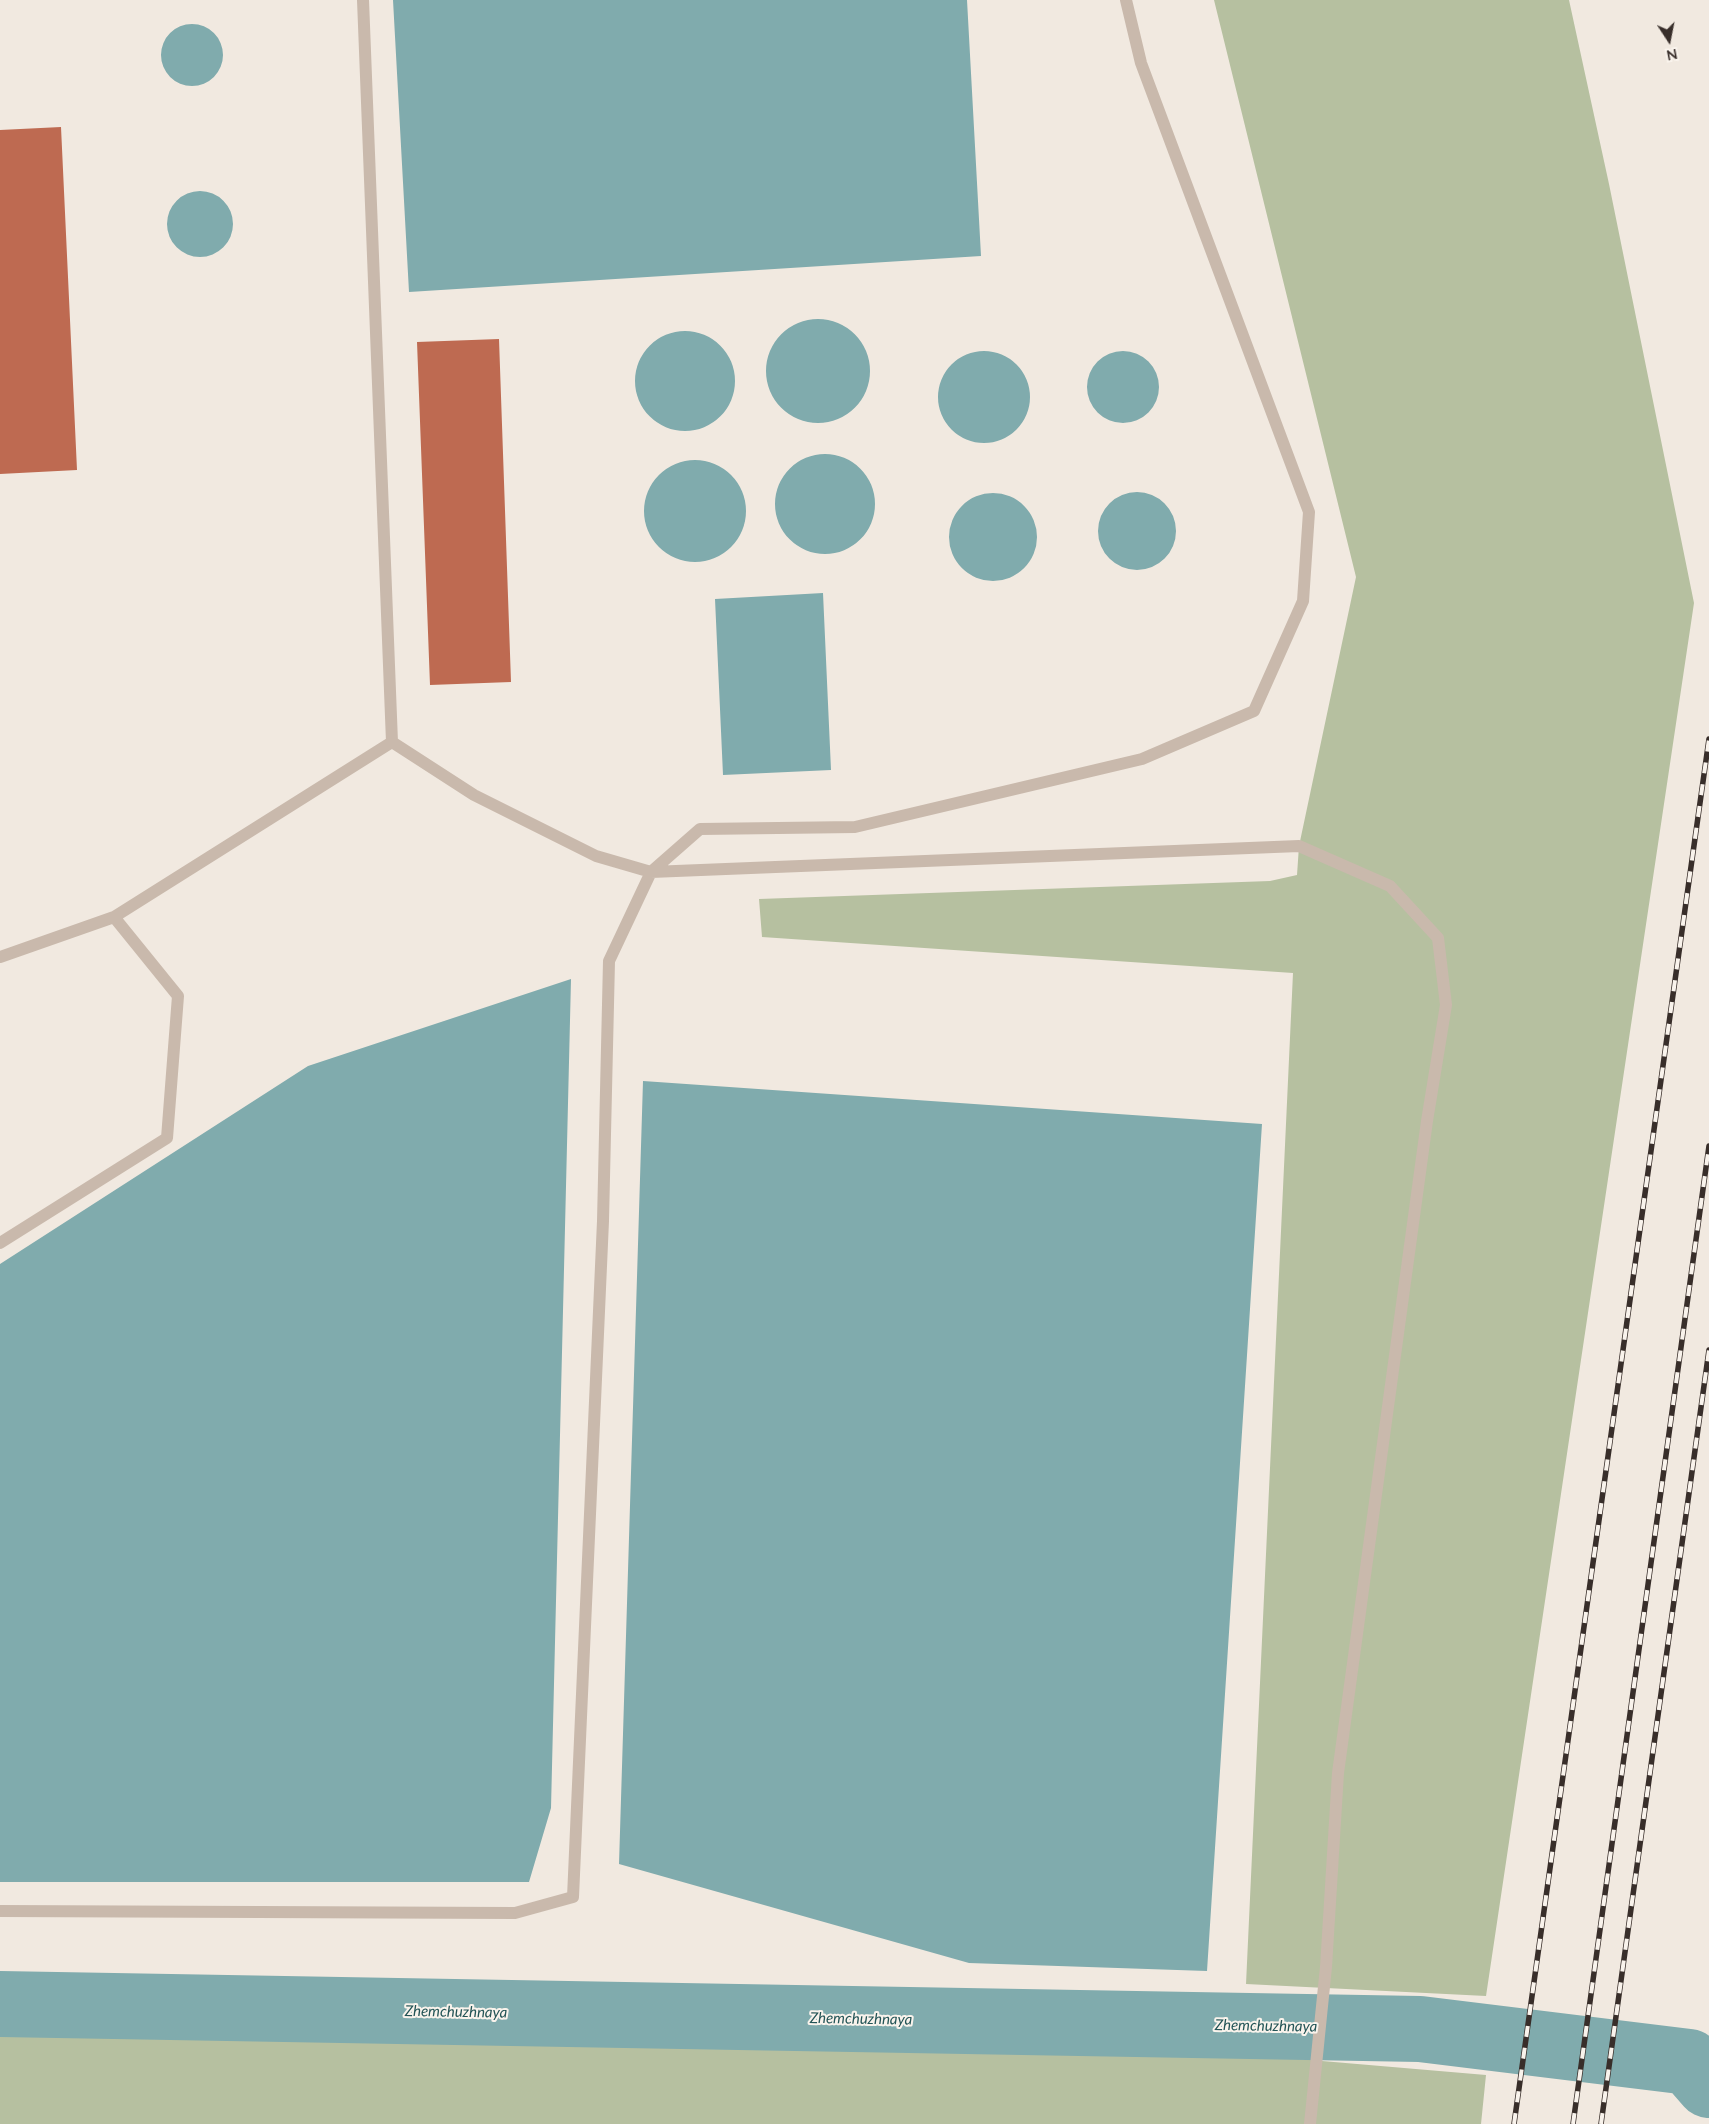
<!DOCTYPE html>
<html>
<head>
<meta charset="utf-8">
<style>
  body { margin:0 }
  #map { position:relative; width:1709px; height:2124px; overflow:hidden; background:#f1e9e0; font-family:Lato,sans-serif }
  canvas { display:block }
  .north { position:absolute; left:1644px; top:15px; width:50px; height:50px; -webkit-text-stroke:4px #f9f3ec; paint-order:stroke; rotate:169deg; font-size:14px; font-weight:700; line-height:20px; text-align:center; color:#382e2a }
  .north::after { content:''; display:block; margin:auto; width:18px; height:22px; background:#382e2a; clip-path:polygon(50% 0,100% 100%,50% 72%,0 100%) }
</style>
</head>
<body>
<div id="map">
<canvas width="1709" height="2124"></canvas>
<div class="north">N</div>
</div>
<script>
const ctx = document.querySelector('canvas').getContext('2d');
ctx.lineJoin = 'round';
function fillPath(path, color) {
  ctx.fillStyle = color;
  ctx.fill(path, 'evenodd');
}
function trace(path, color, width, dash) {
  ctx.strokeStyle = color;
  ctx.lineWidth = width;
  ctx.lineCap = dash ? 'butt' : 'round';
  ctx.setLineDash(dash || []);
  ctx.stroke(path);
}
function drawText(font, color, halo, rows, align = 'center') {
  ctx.font = font + ' Lato,sans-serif';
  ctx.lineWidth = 4;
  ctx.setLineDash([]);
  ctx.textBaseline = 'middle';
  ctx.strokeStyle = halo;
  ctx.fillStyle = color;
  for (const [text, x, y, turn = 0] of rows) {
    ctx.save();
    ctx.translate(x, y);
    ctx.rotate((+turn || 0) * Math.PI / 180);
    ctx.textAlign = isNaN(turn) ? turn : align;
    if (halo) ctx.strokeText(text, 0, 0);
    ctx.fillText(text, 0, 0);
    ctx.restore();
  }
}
fillPath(new Path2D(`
  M1214 0H1569L1609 184 1694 603 1486 1996 1246 1984 1293 973 762 937 759 899 1270 881 1297 875 1299 846 1356 577Z
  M0 2030 1287 2058 1486 2075 1481 2124H0Z`), '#b6c0a0');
fillPath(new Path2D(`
  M393 0H967L981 256 409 292Z
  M161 55a31 31 0 1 1 62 0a31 31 0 1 1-62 0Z
  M167 224a33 33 0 1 1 66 0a33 33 0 1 1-66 0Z
  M766 371a52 52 0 1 1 104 0a52 52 0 1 1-104 0Z
  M635 381a50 50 0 1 1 100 0a50 50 0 1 1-100 0Z
  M938 397a46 46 0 1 1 92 0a46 46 0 1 1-92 0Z
  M1087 387a36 36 0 1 1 72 0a36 36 0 1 1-72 0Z
  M775 504a50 50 0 1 1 100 0a50 50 0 1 1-100 0Z
  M644 511a51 51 0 1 1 102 0a51 51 0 1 1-102 0Z
  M1098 531a39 39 0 1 1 78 0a39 39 0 1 1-78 0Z
  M949 537a44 44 0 1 1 88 0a44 44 0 1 1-88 0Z
  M823 593 831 770 723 775 715 599Z
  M571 979 551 1808 529 1882H0V1264L308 1066Z
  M643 1081 1262 1124 1207 1971 969 1963 619 1864Z`), '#80abad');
trace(new Path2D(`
  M0 2004 1420 2029 1689 2062 1709 2085`), '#80abad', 66);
fillPath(new Path2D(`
  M61 127 77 470 0 474V130Z
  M499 339 511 682 430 685 417 342Z`), '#be6a51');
trace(new Path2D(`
  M363 0 392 742 474 795 596 856 651 872 1299 846 1390 886 1438 938 1446 1005 1427 1121 1338 1773 1326 1967 1310 2124
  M0 957 114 917
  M0 1243 167 1138 178 996 114 917 392 742
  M0 1911 515 1913 573 1897 603 1221 609 961 651 872 700 829 855 827 1142 759 1254 711 1303 601 1309 512 1141 63 1126 0`), '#c9b9ac', 12);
const rail = new Path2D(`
  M1514 2124 1709 739
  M1573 2124 1709 1146
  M1601 2124 1709 1350`);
trace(rail, '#382e2a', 5.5);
trace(rail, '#f9f3ec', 4, [11]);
drawText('italic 15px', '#235456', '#f9f3ec', [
  ["Zhemchuzhnaya",456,2012,1],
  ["Zhemchuzhnaya",861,2019,1],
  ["Zhemchuzhnaya",1266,2026,1]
]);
</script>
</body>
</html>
